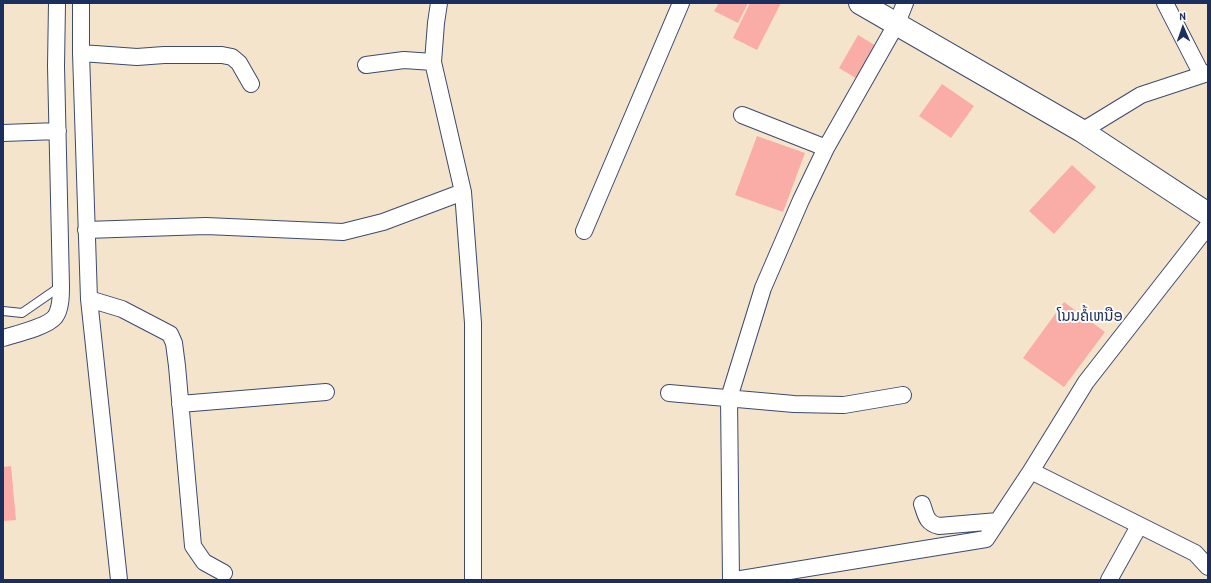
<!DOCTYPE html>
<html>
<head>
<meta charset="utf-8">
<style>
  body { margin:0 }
  #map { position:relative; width:1211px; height:583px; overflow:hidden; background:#f5e4cc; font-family:"Patrick Hand",sans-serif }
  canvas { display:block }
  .frame { position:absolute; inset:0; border:4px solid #1b2f5e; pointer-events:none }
  .north { position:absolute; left:1163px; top:8px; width:40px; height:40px; -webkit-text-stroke:3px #fdfcf7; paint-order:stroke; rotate:358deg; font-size:11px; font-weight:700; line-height:16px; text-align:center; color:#1b2f5e }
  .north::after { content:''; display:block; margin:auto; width:14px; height:18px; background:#1b2f5e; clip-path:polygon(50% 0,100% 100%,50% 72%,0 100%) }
</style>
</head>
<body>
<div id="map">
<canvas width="1211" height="583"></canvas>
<div class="frame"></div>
<div class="north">N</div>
</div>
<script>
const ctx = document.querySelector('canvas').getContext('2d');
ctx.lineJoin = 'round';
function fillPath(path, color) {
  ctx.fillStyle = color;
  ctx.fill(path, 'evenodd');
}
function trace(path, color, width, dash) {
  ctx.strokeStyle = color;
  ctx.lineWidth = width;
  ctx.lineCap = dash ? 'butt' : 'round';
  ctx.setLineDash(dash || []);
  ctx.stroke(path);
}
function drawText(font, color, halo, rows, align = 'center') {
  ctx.font = font + ' "Patrick Hand","Noto Sans Lao",sans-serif';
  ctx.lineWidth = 4;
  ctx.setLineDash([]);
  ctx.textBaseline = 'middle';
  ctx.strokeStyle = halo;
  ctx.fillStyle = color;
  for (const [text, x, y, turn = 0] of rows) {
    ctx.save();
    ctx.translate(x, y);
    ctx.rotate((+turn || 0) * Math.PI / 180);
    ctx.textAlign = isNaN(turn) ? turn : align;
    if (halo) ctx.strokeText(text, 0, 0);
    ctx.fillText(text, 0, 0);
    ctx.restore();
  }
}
fillPath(new Path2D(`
  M719 3H748L738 23 714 11Z
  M750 3H781L757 50 733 38Z
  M858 35 878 47 859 80 839 68Z
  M942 84 974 106 951 138 919 116Z
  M757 136 805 153 783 212 735 195Z
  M1072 165 1096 187 1054 234 1029 211Z
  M1064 302 1105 332 1064 387 1023 358Z
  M11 466 16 520 3 521V467Z`), '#faada6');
const service = new Path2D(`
  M3 311 22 313 61 286`);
const minor = new Path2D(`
  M81 3V53L89 299 119 580
  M439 3 436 23 433 62 463 192 473 323V580
  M1165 3 1202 75
  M81 53 137 57 164 55H222L232 57 239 63 251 84
  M366 65 404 60 433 62
  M742 115 826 148
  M1082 131 1141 95 1208 73
  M3 133 58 131
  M86 230 206 226 343 232 383 222 463 192
  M584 231 681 3
  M89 299 122 309 170 334 174 343 177 366 193 546 204 562 224 573
  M3 338C16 334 47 327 55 317 61 309 61 295 61 286L56 66 57 3
  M669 393 794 404 844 405 903 395
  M180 404 326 392
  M1031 471 1195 553 1208 567
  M922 504C926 515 926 523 939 526L998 521
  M731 580 729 398 763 288 801 200 826 148 897 23 905 3
  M735 580 986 539 1031 471 1086 382 1208 226
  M1109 580 1139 526`);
const secondary = new Path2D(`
  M860 3 1082 131 1208 214`);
trace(service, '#3c4a6e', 10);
trace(minor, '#3c4a6e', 18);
trace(secondary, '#3c4a6e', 24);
trace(service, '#fff', 8);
trace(minor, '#fff', 16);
trace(secondary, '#fff', 22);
drawText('15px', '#1b2f5e', '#fdfcf7', [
  ["ໂນນຄໍ້ເຫນືອ",1090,317]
]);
</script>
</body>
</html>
